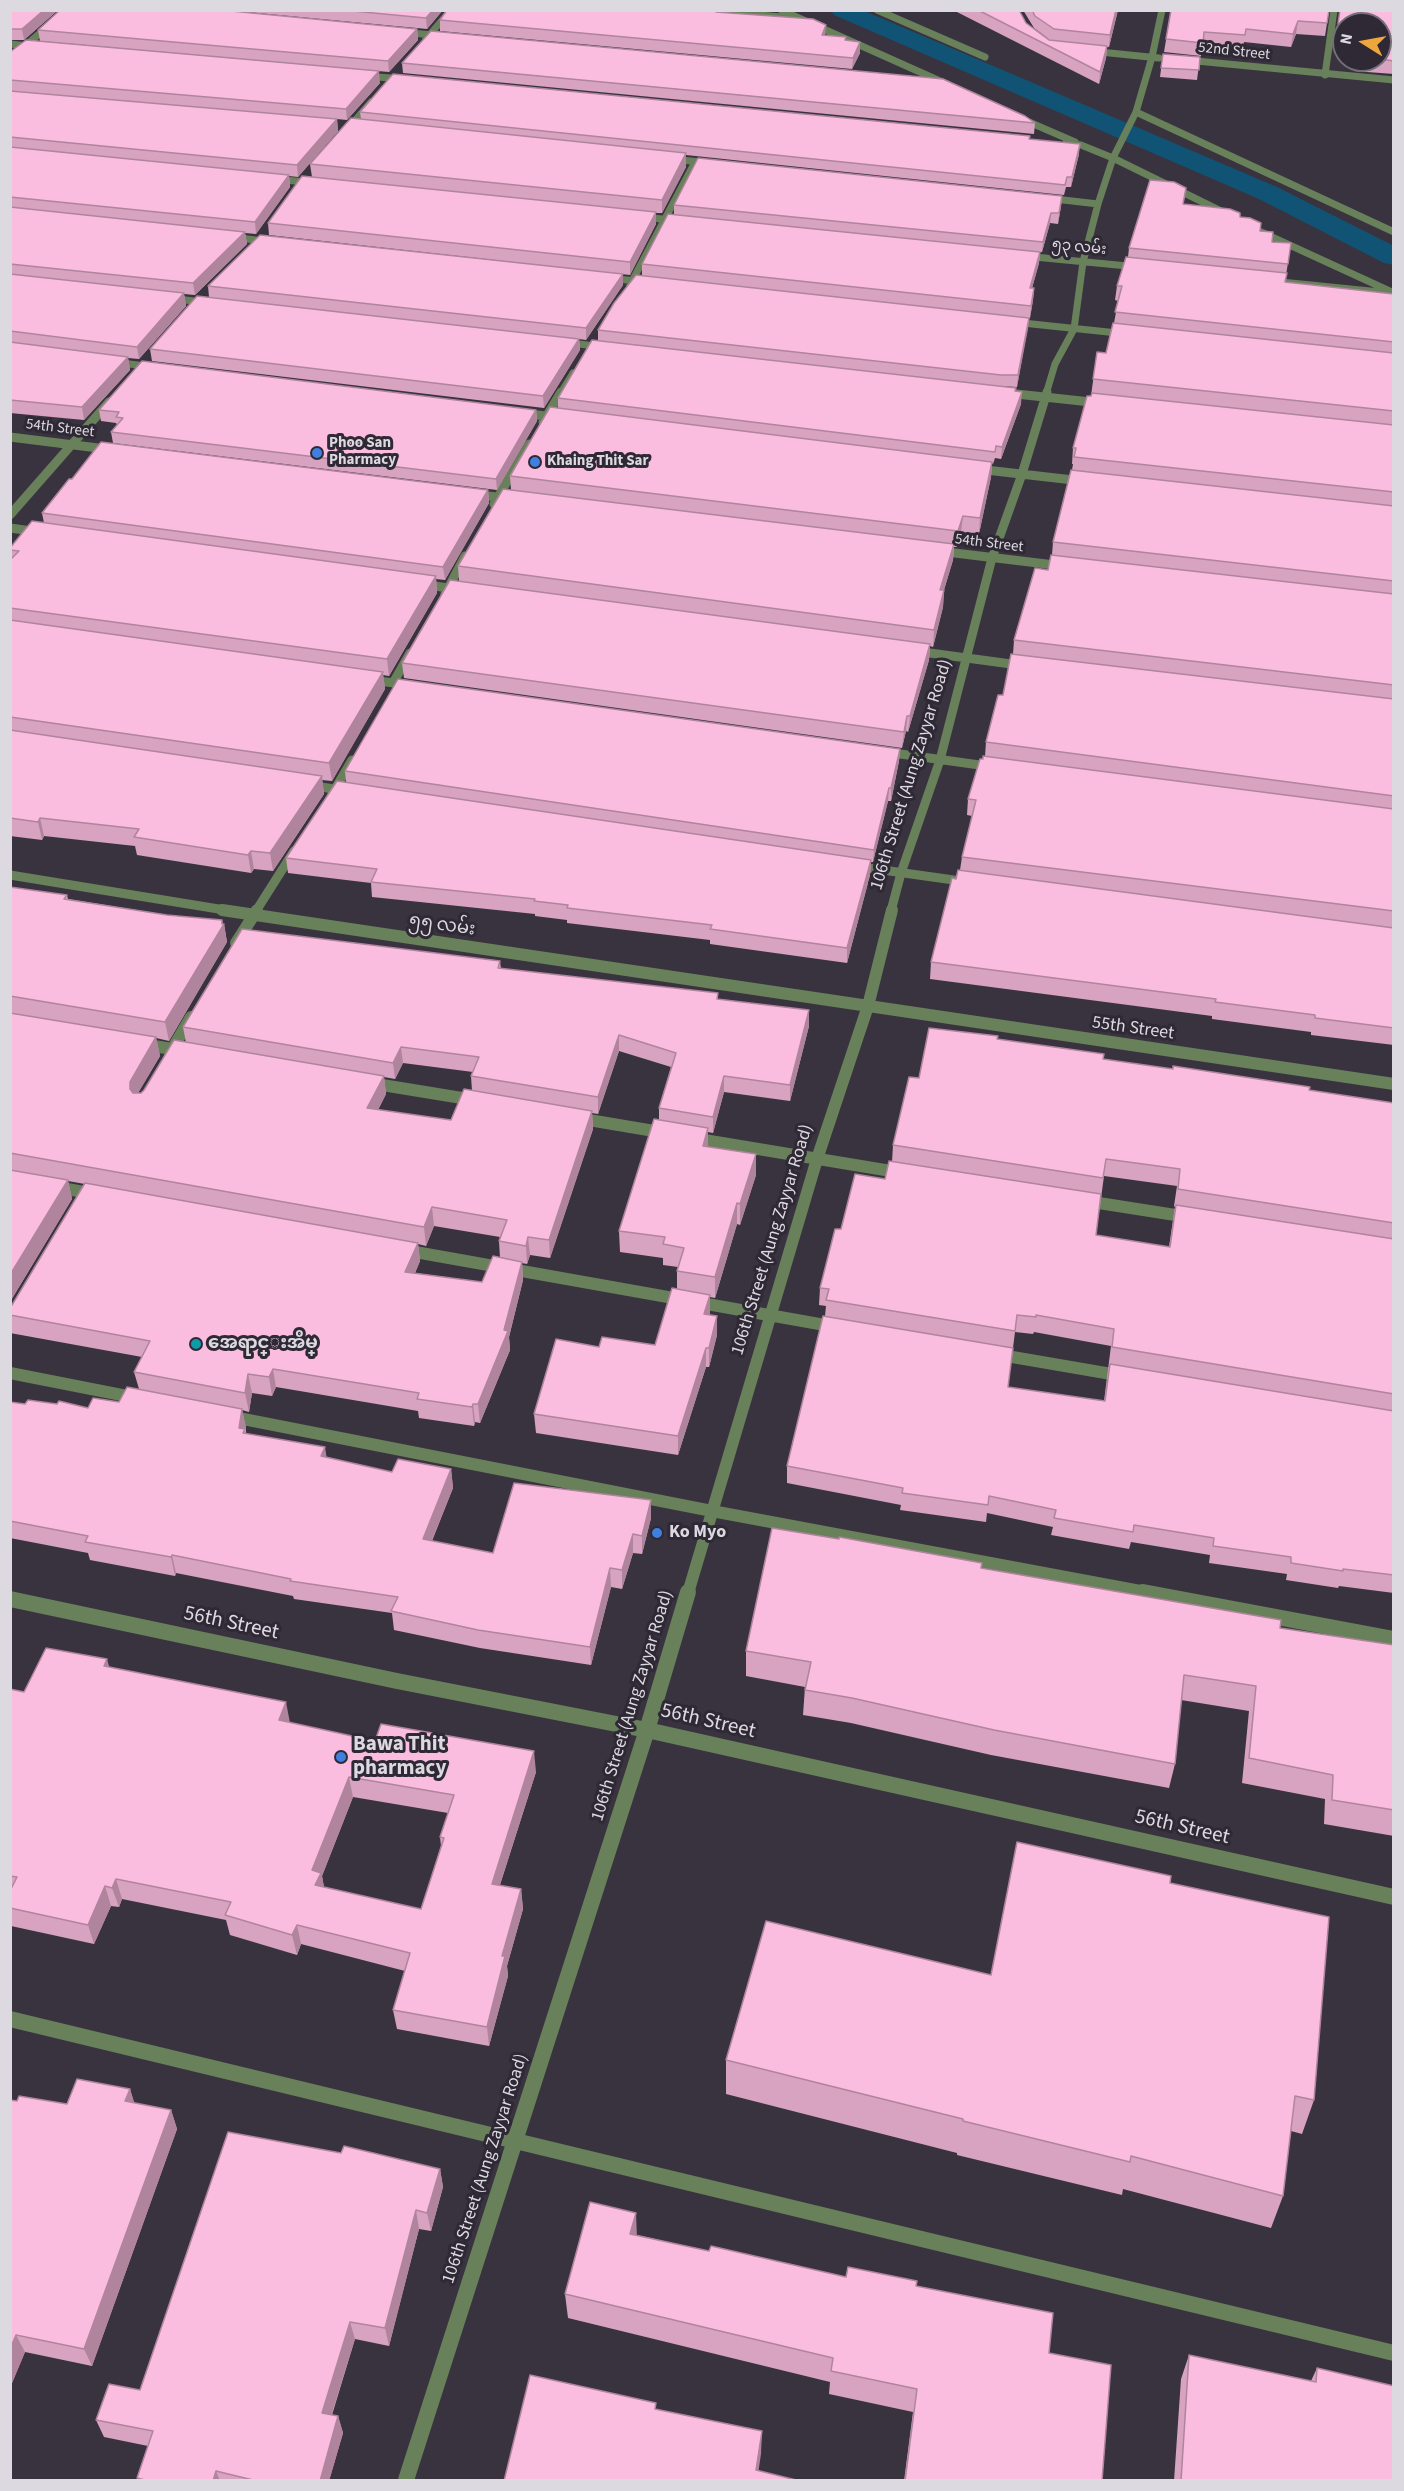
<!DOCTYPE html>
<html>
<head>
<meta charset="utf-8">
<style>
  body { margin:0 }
  #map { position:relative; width:1404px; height:2491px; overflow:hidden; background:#39333f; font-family:"Source Sans 3",sans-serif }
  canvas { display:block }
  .frame { position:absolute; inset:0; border:12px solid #ddd9e1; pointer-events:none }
  .north { position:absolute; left:1332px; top:12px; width:60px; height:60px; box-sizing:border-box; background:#2f2935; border:2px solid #756f7a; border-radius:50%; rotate:281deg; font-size:16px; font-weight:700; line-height:24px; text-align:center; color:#ddd9e1 }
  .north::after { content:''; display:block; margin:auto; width:21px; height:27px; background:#efa73d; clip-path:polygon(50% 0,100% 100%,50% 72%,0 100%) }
</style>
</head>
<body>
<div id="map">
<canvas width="1404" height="2491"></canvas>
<div class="frame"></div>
<div class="north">N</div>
</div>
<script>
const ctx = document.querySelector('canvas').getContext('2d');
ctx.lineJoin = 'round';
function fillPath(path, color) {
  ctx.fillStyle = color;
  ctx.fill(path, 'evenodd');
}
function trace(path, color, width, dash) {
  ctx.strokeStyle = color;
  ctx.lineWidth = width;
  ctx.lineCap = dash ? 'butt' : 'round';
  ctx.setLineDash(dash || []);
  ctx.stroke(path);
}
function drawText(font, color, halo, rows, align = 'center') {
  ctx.font = font + ' "Source Sans 3","Noto Sans Myanmar",sans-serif';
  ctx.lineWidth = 6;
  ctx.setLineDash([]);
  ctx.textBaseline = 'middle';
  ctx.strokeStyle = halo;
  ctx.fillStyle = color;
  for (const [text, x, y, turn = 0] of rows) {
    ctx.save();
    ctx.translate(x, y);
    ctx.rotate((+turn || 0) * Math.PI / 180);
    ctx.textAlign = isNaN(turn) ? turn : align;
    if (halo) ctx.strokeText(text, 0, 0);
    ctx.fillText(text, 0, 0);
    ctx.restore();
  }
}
fillPath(new Path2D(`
  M831 10H862L1277 187 1394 246V265L1384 263 1259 199 834 15Z`), '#115374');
trace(new Path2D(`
  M706 10 792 18
  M781 10 949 85
  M877 10 985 57
  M402 32 442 36
  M426 39 451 10
  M10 44 36 47
  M1090 51 1159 58
  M10 59 67 10
  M1186 60 1394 80
  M1325 75 1334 10
  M364 76 404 79
  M1136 112 1394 232
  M1022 119 1075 142
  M345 132 371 102
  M1066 143 1081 145 1113 158 1225 213
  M670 159 712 163
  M275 179 315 183
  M1046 198 1098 204
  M642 217 682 221
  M1259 231 1394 293
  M232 237 271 242
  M1024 256 1138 267
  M607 278 647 282
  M1281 282 1380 292
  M630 285 695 162
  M170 298 209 303
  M1013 322 1127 334
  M563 342 603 347
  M114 362 153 367
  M1007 393 1013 394
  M560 394 573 373
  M1046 394 1055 364 1074 329 1083 262 1098 204 1113 158 1136 112 1152 57 1162 10`), '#68815a', 7);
trace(new Path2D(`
  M1007 393 1100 403
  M522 413 561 418
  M543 422 561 392
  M10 437 114 450
  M977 469 1082 481
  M473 494 512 499
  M494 504 529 444
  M10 515 109 402
  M10 528 39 532
  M938 551 1063 566
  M422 584 461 590
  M445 594 465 556
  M915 651 1026 666
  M369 680 412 685
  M393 683 410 653
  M886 752 994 767
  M308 785 347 791
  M332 794 352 760
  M854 866 968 882
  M10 875 231 911
  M256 911 294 851
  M891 911 901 873 940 760 992 558 1022 474 1047 392`), '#68815a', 9);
trace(new Path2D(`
  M222 910 1394 1084
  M236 943 257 910
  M142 1044 184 1051
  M170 1053 191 1017
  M370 1083 474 1100
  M577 1118 666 1133
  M692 1138 903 1173
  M56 1187 95 1194
  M1086 1201 1188 1217
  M404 1250 836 1327
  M995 1354 1123 1376
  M10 1373 137 1398
  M228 1416 712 1511 1151 1593
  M688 1593 817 1159 868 1006 892 910`), '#68815a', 12);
trace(new Path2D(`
  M1143 1592 1394 1639
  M10 2019 1394 2353
  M406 2480 647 1730 688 1592`), '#68815a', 16);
trace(new Path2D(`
  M10 1599 397 1681 647 1730 1394 1897`), '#68815a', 16);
fillPath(new Path2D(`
  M10 10H58L24 40H10Z
  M226 10H443L427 29Z
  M447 10H721V12L825 35 846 37V41L860 42V53L852 69 440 31V20Z
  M953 10H1019L1026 23 1051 40 1034 28 1023 10H1118L1109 47H1107L1106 58 1099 84Z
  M1171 10H1329L1325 36 1296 34 1291 47 1244 42 1243 48 1202 45 1201 56 1164 52Z
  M1340 10H1394V74L1354 71 1355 60H1380V24H1344V37H1336Z
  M417 29 418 40 389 72 40 41 38 30Z
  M10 52 380 83 347 120 337 119 338 131 298 177 289 176 290 187 256 234 245 233 247 244 195 295 184 294 186 306 139 359 128 358 130 370 84 420 10 413Z
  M1163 54 1200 57 1197 80 1160 77Z
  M402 63 1035 123 1034 134 403 73Z
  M360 112 1030 136 1029 139 1079 154 1071 187H1066L1064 195 686 155V167L662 213H656V224L630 275 269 235 268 223 312 177 310 164 361 119Z
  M1062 196 1061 206 1058 224 1050 223 1042 252H1040L1039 263 1032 288H1034L1033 300 1030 318H1029L1017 387 999 386 1016 391 1021 404 1001 459 995 458 993 464 992 463 991 477 979 534 961 532 957 547H954L953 560 944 590 943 607 933 647 930 646 929 660 908 732 906 731 902 748 404 678 402 663 459 581 458 566 511 490 510 476 558 408V398L598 341V330L642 276V264L674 215V205Z
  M1183 204 1240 217 1260 231 1272 242 1291 243 1285 282 1394 294V1045L1311 1035V1032L1212 1019V1016L930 979 931 962 956 879 960 870 962 857 972 816 967 815 968 799 983 759 985 756 986 742 1003 695 1013 654 1014 640 1048 570 1052 555 1053 542 1072 470 1073 464H1072L1073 448 1091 396 1097 352 1106 353 1114 323 1118 301 1115 300 1117 286 1128 257 1129 248Z
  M623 285 586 340 579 339 580 350 544 408 152 361 150 349 209 297 208 286Z
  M99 410H536L537 421 497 490 113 443 111 432 117 425 116 423 101 421Z
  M488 490 489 503 445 580 436 579 437 593 389 676 383 675 385 689 332 781 322 780 324 794 273 871 254 869 251 873 137 855 135 846 44 836 42 840 10 836V548L44 523 42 513Z
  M900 749 899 761 891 801H888L873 862H871L870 875 847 963 710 944V940L567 923V920L535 916V914L372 897 371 883 288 873 286 858 346 782 345 771Z
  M10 887 67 895 68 899 224 924 227 942 169 1041 156 1038 160 1056 138 1093H141L144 1090 186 1043 183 1027 500 961 501 969 718 993V999L809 1026 790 1101 724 1092 713 1133 708 1132V1147L756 1175 740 1225 737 1224 715 1298 710 1297V1315L717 1316V1335L709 1367H706L678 1455 536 1433 534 1414 599 1347 655 1345 677 1289V1271L678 1267 663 1265V1258L620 1252 619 1231 659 1120V1108L671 1067 619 1051 598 1114 592 1113 593 1129 550 1258 530 1255 527 1264 522 1263 523 1280 509 1337 510 1350 480 1423 475 1422 474 1426 419 1418 418 1411 276 1387 272 1396 252 1393 249 1412 242 1410 246 1428V1434L327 1457 392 1472 451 1469 453 1488 432 1541 493 1553 651 1500V1518L642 1554 633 1553 622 1589 611 1587 591 1665 480 1648 394 1630 392 1613 294 1599 293 1596 176 1573 175 1576 90 1560 88 1553 10 1538V1402L25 1404H57L88 1408 119 1402 139 1389 134 1372 142 1357 10 1333V1315L12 1305 85 1184 68 1181 72 1199 10 1302ZM403 1063 473 1072 471 1076 472 1091 451 1120 378 1110 386 1094 384 1077 395 1079ZM434 1226 500 1237 499 1241 500 1258 482 1282 415 1273 420 1261 418 1244 426 1246Z
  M997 1039 1103 1059 1394 1103V1593L1339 1586 1338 1588 1286 1580 1287 1574 1209 1563 1210 1555 1131 1542 1129 1549 1051 1535 1053 1527 987 1513 986 1522 900 1510 901 1505 787 1483V1466L825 1316 826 1306 819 1305 820 1288 841 1229 885 1179 892 1162 893 1145 919 1078ZM1104 1176 1177 1186 1174 1206 1175 1207 1169 1247 1096 1235ZM1015 1332 1033 1334 1034 1332 1111 1346 1104 1401 1008 1387Z
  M981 1568 1280 1628 1394 1645V1836L1324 1824 1325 1799 1242 1783 1249 1711 1181 1700 1175 1764 1169 1788 991 1755 851 1723 803 1715 805 1687 746 1676V1651Z
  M110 1668 290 1723 375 1741 536 1772 500 1885 521 1889 523 1909 507 1966 508 1976 489 2046 397 2029 393 2010 405 1971 301 1944 297 1955 230 1935 226 1920 122 1899 119 1907 111 1906 94 1944 11 1926 10 1689 24 1692ZM353 1797 448 1813 440 1837 441 1846 421 1909 324 1887 322 1876Z
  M1170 1883 1314 2100 1302 2134 1291 2131 1283 2196 1271 2228 1123 2189 1122 2195 957 2155V2153L726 2094V2060L991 1975Z
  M130 2089 134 2103 171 2110 177 2129 92 2366 25 2352 12 2383H10V2100L67 2104Z
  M341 2153 440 2169 443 2187 431 2231 419 2229 389 2346 355 2339 332 2415 338 2416 343 2433 329 2481H138L137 2478 148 2446 104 2437 96 2420 140 2390Z
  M637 2235 709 2251 846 2277 916 2286 1049 2353 1102 2481H904L913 2412 829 2394 830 2382 568 2318 565 2294Z
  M1189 2355 1311 2381 1317 2368 1394 2481H1174L1181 2379Z`), '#d8a3c0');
fillPath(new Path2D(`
  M44 10H58L24 40 22 29Z
  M433 10H443L427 29 426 18Z
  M1116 10H1118L1109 47 1110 35Z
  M1298 21 1296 34 1291 47 1293 34Z
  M826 25 825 36 822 35Z
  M417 29 418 40 389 72 388 61Z
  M860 42V53L852 69 853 58Z
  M1107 46 1106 58 1099 84 1100 72Z
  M379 71 380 83 347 120 346 109Z
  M337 119 338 131 298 177 297 165Z
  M1080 144 1079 154 1071 187 1072 177Z
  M686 153V167L662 213V200Z
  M289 175 290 187 256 234 255 222Z
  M1062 196 1061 206 1058 224 1059 213Z
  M656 212V224L630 275V262Z
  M1051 213 1050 223 1042 252 1043 242Z
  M245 232 247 244 195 295 193 283Z
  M1040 252 1039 263 1029 299 1030 288Z
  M623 274V285L586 340V328Z
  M1034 288 1033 300 1030 318 1031 306Z
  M184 293 186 306 139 359 137 347Z
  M1029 318 1028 329 1017 387 1018 375Z
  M579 339 580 350 544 408 543 396Z
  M128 357 130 370 84 420 82 407Z
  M1022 392 1021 404 1001 459 1002 447Z
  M536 410 537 421 497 490 496 479Z
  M992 462 991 477 979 534 980 518Z
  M488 490 489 503 445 580 443 567Z
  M963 516 961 532 957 547 958 531Z
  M954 544 953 560 939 606 940 590Z
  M436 576 437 593 389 676 387 659Z
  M944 590 943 607 933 647 934 630Z
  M930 644 929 660 908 732 910 716Z
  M383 672 385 689 332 781 329 763Z
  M907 716 906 731 902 748 904 732Z
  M900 749 899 761 891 801V788Z
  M322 776 324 794 273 871 270 853Z
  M889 788 888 801 873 862 874 850Z
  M40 818 44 836 42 840 38 822Z
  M251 851 254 869 251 873 248 855Z
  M871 860 870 875 847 963V948Z
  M222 920 223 926 224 924 227 942 169 1041 165 1022Z
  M809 1010V1026L790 1101V1085Z
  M619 1035V1051L598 1114V1097Z
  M156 1037 160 1056 134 1100 130 1089V1082Z
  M401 1047 403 1063 395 1079 393 1063Z
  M384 1076 386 1094 369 1127 367 1108Z
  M724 1076V1092L713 1133V1117Z
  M592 1111 593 1129 550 1258 549 1240Z
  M708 1128V1149L703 1146Z
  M756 1154V1175L740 1225V1204Z
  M68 1180 72 1199 10 1302V1275Z
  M737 1203V1224L715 1298V1277Z
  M432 1207 434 1226 426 1246 424 1227Z
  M528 1237 530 1255 527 1264 526 1246Z
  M418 1243 420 1261 408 1290 405 1272Z
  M522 1262 523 1280 509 1337 510 1350 480 1423 478 1404 504 1330Z
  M710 1295V1314L704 1333V1314Z
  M717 1316V1335L709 1367V1348Z
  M706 1348V1367L678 1455V1436Z
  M273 1369 276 1387 272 1396 269 1377Z
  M248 1374 252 1393 249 1412 245 1393Z
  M473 1404 475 1422 474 1426 472 1407Z
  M242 1409 246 1428 245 1431 248 1447 239 1428Z
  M325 1447 328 1466 321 1456Z
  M451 1469 453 1488 425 1557 423 1539Z
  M651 1500V1518L642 1554V1536Z
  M633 1534V1553L622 1589V1570Z
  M172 1555 176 1573 175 1576 171 1557Z
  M610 1568 611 1587 591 1665 590 1647Z
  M107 1659 113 1680 104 1666Z
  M286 1702 290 1723 279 1720Z
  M534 1751 536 1772 494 1903 492 1884Z
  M349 1777 353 1797 322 1876 325 1893 320 1905 312 1870Z
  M116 1879 122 1899 119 1907 112 1888Z
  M105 1886 111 1906 94 1944 88 1925Z
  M521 1889 523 1909 507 1966 508 1976 489 2046 487 2027 502 1956Z
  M297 1925 301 1944 297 1955 292 1935Z
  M130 2089 136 2108 125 2101Z
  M171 2110 177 2129 92 2366 84 2349Z
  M440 2169 443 2187 431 2231 427 2213Z
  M416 2210 419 2229 389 2346 385 2328Z
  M636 2213 637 2238 630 2234Z
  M350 2322 355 2339 327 2429 322 2413Z
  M16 2335 25 2352 12 2383 10 2380V2349Z
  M338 2416 343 2433 329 2481H320Z
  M762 2431 761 2454 757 2481 756 2470Z
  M216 2471 220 2481H213Z`), '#b0849c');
const building = new Path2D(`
  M10 10H44L22 29H10Z
  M60 10H221L417 29 388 61 38 30Z
  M342 10H433L426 18Z
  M447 10H717L716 12 813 19 826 25 822 35 846 37 845 40 860 42 853 58 440 20Z
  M978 10H1019L1026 23 1049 40 1107 46 1100 72Z
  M1032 10H1116L1110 35 1054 29 1035 16Z
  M1171 10H1329L1327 23 1298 21 1293 34 1246 29 1245 35 1204 32 1203 43 1166 39Z
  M1340 10H1394V61L1380 59V24H1338Z
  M431 31 943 79 1025 116 1035 123 402 63Z
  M26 40 379 71 346 109 10 80V52Z
  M1163 54 1200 57 1199 70 1161 68Z
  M393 74 1030 136 1029 139 1080 144 1072 177H1067L1065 185 360 112Z
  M10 91 337 119 297 165 10 137Z
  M351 118 686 153 662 200 310 164Z
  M10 147 289 175 255 222 10 197Z
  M698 158 1062 196 1059 213H1051L1043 242 674 205Z
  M302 176 656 212 630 262 268 223Z
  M1150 180 1174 182 1186 188 1183 204 1230 209 1240 213V217L1250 218 1261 223 1260 231 1273 232 1272 242 1291 243 1288 264 1129 248Z
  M10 207 245 232 193 283 10 264Z
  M668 214 1040 252 1030 288H1034L1031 306 642 264Z
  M260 235 623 274 586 328 208 286Z
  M1126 257 1287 273 1285 282 1394 294V342L1115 312 1122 286H1117Z
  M10 274 184 293 137 347 10 331Z
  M636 275 1029 318 1018 375H1001L598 330 614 303Z
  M197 296 579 339 543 396 150 349Z
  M1113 323 1394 353V411L1093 379 1097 352 1106 353Z
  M592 340 1016 388 1015 391 1022 392 1002 447 996 446 995 452 558 398Z
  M10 342 128 357 82 407 10 400Z
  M142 361 536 410 496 479 111 432 123 418 116 417 119 412 99 410Z
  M1092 393 1394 425V492L1074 457 1076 448H1073L1087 396H1091Z
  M550 407 992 462 980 518 963 516 958 531 510 476Z
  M101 442 488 490 443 567 42 513 69 479H72Z
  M1071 470 1394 506V581L1053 542Z
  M503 489 954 544 940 590H944L934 630 458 566Z
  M32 521 436 576 387 659 10 608V560L19 551 10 550V548Z
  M1051 555 1394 594V685L1014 640 1035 568 1048 570Z
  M450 580 930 644 910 716H907L904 732 402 663Z
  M10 620 383 672 329 763 10 717Z
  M1011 654 1394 699V796L986 742 998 695H1003Z
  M398 679 900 749 891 788H889L874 850 345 771Z
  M10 730 322 776 270 853 251 851 248 855 134 837 139 829 40 818 38 822 10 818Z
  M983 756 1394 809V911L962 857 976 800 968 799 980 759H983Z
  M337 781 871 860 847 948 710 929 712 925 567 908 568 905 534 901 535 899 371 882 377 869 286 858Z
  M958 870 1394 928V1028L1315 1018V1015L1215 1002 1216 999 931 962 952 878 956 879Z
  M10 887 67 895 64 899 167 915 222 920V924H224L165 1022 10 996Z
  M242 929 500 961 498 968 718 993 717 999 809 1010 790 1085 724 1076 713 1117 659 1108 676 1053 619 1035 598 1097 471 1076 479 1057 401 1047 393 1063 183 1027Z
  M10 1013 156 1037 130 1082V1089L133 1093H141L144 1090 174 1040 384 1076 367 1108 451 1120 464 1089 592 1111 549 1240 528 1237 526 1246 499 1241 507 1220 432 1207 424 1227 10 1153Z
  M929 1028 998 1036 997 1039 1104 1054 1103 1059 1173 1069V1066L1310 1087 1309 1090 1394 1103V1223L1178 1189 1180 1169 1106 1159 1103 1178 893 1145 909 1077 919 1078Z
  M654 1119 708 1128 703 1146 756 1154 740 1204 737 1203 715 1277 677 1271 684 1248 663 1244 665 1237 619 1231Z
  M889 1161 1101 1194 1096 1235 1170 1247 1176 1205 1394 1239V1394L1112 1347 1114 1329 1036 1315V1317L1017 1315 1015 1331 826 1300 829 1289 820 1288 835 1229H841L855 1174 885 1179Z
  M10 1170 68 1180 10 1275Z
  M85 1183 418 1243 405 1272 482 1282 493 1256 522 1262 504 1330 508 1331 478 1404H473L472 1407 417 1399 419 1393 273 1369 269 1377 248 1374 245 1393 134 1372 150 1341 10 1315V1305H12Z
  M672 1288 710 1295 704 1314 717 1316 709 1348H706L678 1436 534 1414 556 1339 599 1347 602 1337 655 1345Z
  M823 1316 1013 1348 1008 1387 1105 1401 1110 1364 1394 1411V1575L1343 1569V1571L1291 1563V1557L1213 1546 1214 1538 1134 1525 1133 1532 1054 1518 1056 1510 989 1496 988 1505 902 1493 903 1488 787 1466Z
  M127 1387 242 1409 239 1428 245 1429 243 1433 325 1447 321 1456 392 1472 398 1459 451 1469 423 1539 493 1553 514 1483 651 1500 642 1536 633 1534 622 1570 610 1568 590 1647 478 1630 391 1611 398 1597 290 1581 291 1579 172 1555 171 1557 85 1542 88 1536 10 1521V1402L25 1404 28 1400 57 1404 59 1401 88 1408 93 1398 119 1402Z
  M772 1528 839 1539V1537L982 1563 981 1568 1281 1620 1280 1628 1394 1645V1810L1332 1800 1333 1775 1249 1758 1256 1686 1184 1675 1175 1764 994 1730 852 1698 805 1690 811 1662 746 1651Z
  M46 1648 107 1659 104 1666 286 1702 279 1720 375 1741 381 1724 534 1751 492 1884 521 1889 502 1956H505L487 2027 393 2010 410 1953 297 1925 292 1935 225 1915 231 1902 116 1879 112 1888 105 1886 88 1925 10 1908V1891L17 1877 10 1876V1689L24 1692ZM349 1777 454 1795 440 1837 444 1838 421 1909 315 1885 321 1873 312 1870Z
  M1017 1842 1171 1876 1170 1883 1329 1917 1314 2100 1295 2096 1283 2196 1131 2156 1130 2162 963 2121V2119L726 2060 766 1921 991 1975Z
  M77 2079 130 2089 125 2101 171 2110 84 2349 16 2335 10 2349V2100L17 2101 19 2096 67 2104Z
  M228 2132 341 2153 344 2146 440 2169 427 2213 416 2210 385 2328 350 2322 322 2413 338 2416 320 2481H257L216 2471 213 2481H149L137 2478 153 2431 96 2420 109 2384 140 2390Z
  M590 2202 636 2213 630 2234 709 2251 711 2246 846 2277 848 2267 917 2281 916 2286 1053 2313 1049 2353 1111 2365 1102 2481H905L917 2389 831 2371 833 2358 565 2294Z
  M1189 2355 1316 2382 1317 2368 1394 2386V2481H1181Z
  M530 2375 656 2403 655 2409 762 2431 756 2470 800 2481H504Z`);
fillPath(building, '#fbbddf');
trace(building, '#b0849c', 1.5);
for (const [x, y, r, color] of [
  [317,453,6,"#3f7fe0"],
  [535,462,6,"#3f7fe0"],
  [196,1344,6,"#0f9aa8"],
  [657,1533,6,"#3f7fe0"],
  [341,1757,6,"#3f7fe0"]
]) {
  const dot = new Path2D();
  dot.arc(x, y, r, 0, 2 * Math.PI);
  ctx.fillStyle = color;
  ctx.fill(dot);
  trace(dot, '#2f2935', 2);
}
drawText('15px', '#ddd9e1', '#2f2935', [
  ["52nd Street",1234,52,6],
  ["၅၃ လမ်း",1079,248,6],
  ["54th Street",60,429,7],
  ["54th Street",989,544,7]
]);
drawText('bold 15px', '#ddd9e1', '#2f2935', [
  ["Phoo San",329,444],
  ["Pharmacy",329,461],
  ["Khaing Thit Sar",547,462]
], 'left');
drawText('18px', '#ddd9e1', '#2f2935', [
  ["106th Street (Aung Zayyar Road)",912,775,-73],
  ["၅၅ လမ်း",442,926,8],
  ["55th Street",1133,1029,8],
  ["106th Street (Aung Zayyar Road)",773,1240,-73],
  ["106th Street (Aung Zayyar Road)",633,1706,-73],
  ["106th Street (Aung Zayyar Road)",486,2169,-72]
]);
drawText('bold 18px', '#ddd9e1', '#2f2935', [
  ["အေရာင္းအိမ္",208,1344],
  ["Ko Myo",669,1533]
], 'left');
drawText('21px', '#ddd9e1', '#2f2935', [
  ["56th Street",231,1624,12],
  ["56th Street",708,1722,13],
  ["56th Street",1182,1828,13]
]);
drawText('bold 21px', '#ddd9e1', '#2f2935', [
  ["Bawa Thit",353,1745],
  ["pharmacy",353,1769]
], 'left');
</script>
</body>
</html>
